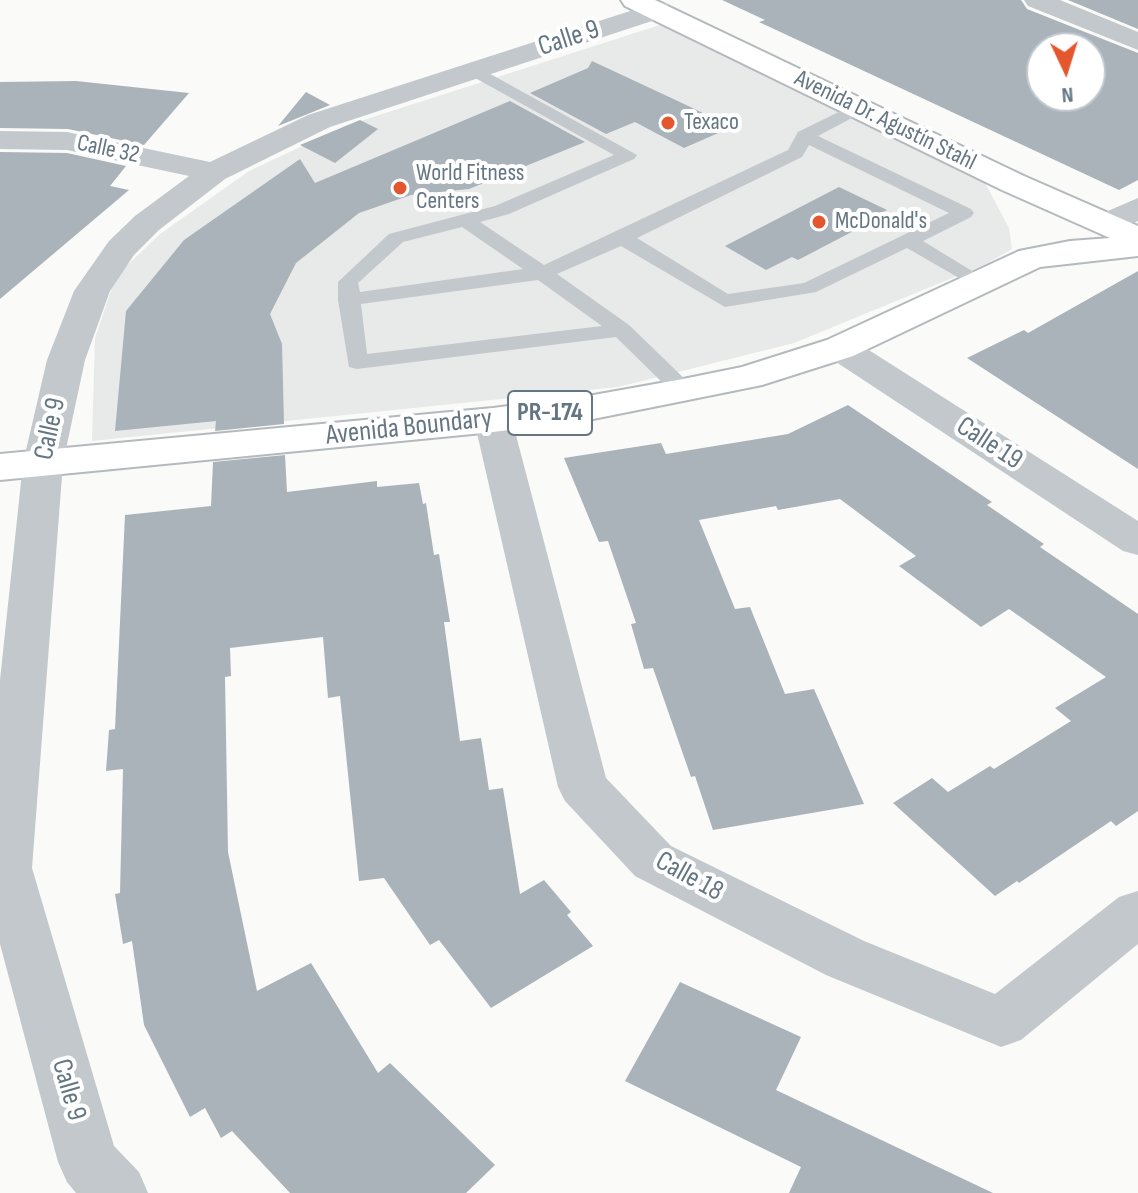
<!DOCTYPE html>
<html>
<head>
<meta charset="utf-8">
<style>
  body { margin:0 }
  #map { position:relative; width:1138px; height:1193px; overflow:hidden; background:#fafaf8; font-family:"Sofia Sans Condensed",sans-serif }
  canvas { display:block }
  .north { position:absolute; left:1026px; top:32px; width:80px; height:80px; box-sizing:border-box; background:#fff; border:2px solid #c1c8cd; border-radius:50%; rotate:176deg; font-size:22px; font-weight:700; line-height:32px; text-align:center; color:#657683 }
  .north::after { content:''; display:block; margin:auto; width:28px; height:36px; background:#e4572e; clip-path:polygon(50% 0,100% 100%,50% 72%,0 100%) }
</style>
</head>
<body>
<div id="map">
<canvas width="1138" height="1193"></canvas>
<div class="north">N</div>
</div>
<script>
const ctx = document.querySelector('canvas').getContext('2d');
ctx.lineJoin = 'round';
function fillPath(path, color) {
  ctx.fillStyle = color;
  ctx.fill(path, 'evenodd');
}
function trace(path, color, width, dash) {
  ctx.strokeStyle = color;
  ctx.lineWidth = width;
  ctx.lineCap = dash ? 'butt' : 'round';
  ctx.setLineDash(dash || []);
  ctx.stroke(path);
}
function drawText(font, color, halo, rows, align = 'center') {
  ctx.font = font + ' "Sofia Sans Condensed",sans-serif';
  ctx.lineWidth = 8;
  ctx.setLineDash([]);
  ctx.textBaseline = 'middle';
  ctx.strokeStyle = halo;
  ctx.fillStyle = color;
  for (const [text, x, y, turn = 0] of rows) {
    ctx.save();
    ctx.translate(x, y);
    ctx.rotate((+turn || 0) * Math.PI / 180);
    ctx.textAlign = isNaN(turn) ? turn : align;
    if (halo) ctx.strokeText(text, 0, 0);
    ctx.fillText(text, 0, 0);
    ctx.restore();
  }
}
fillPath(new Path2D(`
  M666 23 982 177 1009 228 1012 249 984 265 794 343 618 387 92 441 95 338 116 276 160 234 249 171 345 126Z`), '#e8e9e9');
fillPath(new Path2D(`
  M722 0H1021L1027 9 1138 53V180L1119 190 759 22 765 20ZM1042 48H1090V96H1042Z
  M1068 0H1138V29Z
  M592 61 682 103 732 127 684 148 635 122 606 134 530 93 588 68Z
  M76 81 189 93 144 145 68 129 0 128V82Z
  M306 92 330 105 278 126Z
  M510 101 585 142 469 189 411 195 359 213 296 263 270 314 282 344 284 424 215 431 216 421 115 431 126 311 184 240 300 159 315 183Z
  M360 120 378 129 335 163 300 145Z
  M0 152 67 153 126 166 110 186 129 190 0 299Z
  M839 187 887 210 861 223 865 225 798 260 792 257 766 270 725 246Z
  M1138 271V469L967 358 1024 330 1028 333Z
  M848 405 992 502 987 505 1044 544 1040 547 1138 614V811L1116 826 1111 821 1019 883 1017 881 995 896 893 803 932 778 948 792 990 766 994 769 1071 721 1055 708 1106 677 1009 609 981 627 899 566 916 556 840 499 778 510 776 506 699 520 735 609 750 607 785 694 814 689 864 804 713 830 695 776 691 777 653 668 644 669 631 624 636 623 608 541 599 542 564 458 661 443 666 454 788 434Z
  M285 455 287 492 377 481V487L419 483 423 504 426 503 434 555 439 554 450 622H444L460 741 481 738 489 790 503 788 520 894 544 880 571 912 567 915 593 946 491 1008 439 940 430 945 384 878 359 881 340 696 328 698 323 637 230 648 231 676 225 677 228 852 257 991 311 963 378 1073 390 1063 495 1165 466 1193H290L232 1131 221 1138 205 1108 190 1117 144 1025 132 941 123 944 115 894 120 893 123 769 106 771 109 730 115 729 125 515 211 506 213 462Z
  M680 982 801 1037 776 1090 993 1193H789L801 1167 625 1081Z`), '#aab3b9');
const trunk = new Path2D(`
  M621 0H655L1024 176 1138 226V256L1040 267 853 356 762 385 683 401 588 420 493 432 0 480V454L493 408 588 396 683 379 742 367 827 340 1019 251 1070 241 1110 238 1002 190 625 6Z`);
trace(trunk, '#b4b9bd', 4);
fillPath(new Path2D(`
  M474 65 637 155 634 159 509 214 480 222 544 265 788 150 798 132 857 103 863 104 866 108 863 112 818 136 971 209 974 213 971 217 923 241 990 282 980 288 973 286 907 248 816 292 725 307 621 246 557 274 629 325 691 385 694 390 691 395H675L616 337 357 369 349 367 338 300V282L389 234 495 206 614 155 468 74 466 70ZM809 145 949 213 804 283 728 294 637 238 802 157ZM462 227 523 269 360 292 358 283 403 242ZM538 280 602 326 367 354 361 304Z`), '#c3c8cc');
fillPath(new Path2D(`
  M1024 0H1060L1138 32V50L1028 6Z
  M658 2 667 4 671 10 667 16 330 127 225 179 159 230 134 255 110 291 85 360 63 463 32 868 114 1146 139 1172 148 1193H76L67 1182 58 1162 0 944V680L23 463 47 360 74 291 109 241 135 216 189 176 67 150 0 149V131L67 132 210 162 308 115Z
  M1138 198V221L1106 234 1094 231 1089 224 1094 217Z
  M840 337 853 340 1138 521V555L1123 551 827 356 822 348 827 340Z
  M493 408 507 412 512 420 606 778 671 846 864 941 995 994 1119 897 1138 891V944L1021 1040 1001 1047 826 975 635 876 565 801 558 787 474 420 479 412Z`), '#c3c8cc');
fillPath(trunk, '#fff');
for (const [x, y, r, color] of [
  [668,123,8,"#e4572e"],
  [400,188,8,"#e4572e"],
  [819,222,8,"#e4572e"]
]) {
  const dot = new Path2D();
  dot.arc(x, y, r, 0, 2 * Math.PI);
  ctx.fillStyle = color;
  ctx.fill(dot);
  trace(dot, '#fff', 3);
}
drawText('24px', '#657683', '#fff', [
  ["Avenida Dr. Agustín Stahl",885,121,26],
  ["Calle 32",108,150,12]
]);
drawText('24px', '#657683', '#fff', [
  ["Texaco",684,123],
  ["World Fitness",416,174],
  ["Centers",416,202],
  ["McDonald's",835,222]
], 'left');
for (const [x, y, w] of [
  [550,413,84]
]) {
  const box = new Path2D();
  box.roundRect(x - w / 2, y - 22, w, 44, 6);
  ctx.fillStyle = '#fff';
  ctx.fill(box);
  trace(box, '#657683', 2);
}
drawText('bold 26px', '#657683', null, [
  ["PR-174",550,413]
]);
drawText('28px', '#657683', '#fff', [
  ["Calle 9",569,39,-18],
  ["Avenida Boundary",409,428,-6],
  ["Calle 9",51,429,-78],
  ["Calle 19",989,444,33],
  ["Calle 18",689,877,29],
  ["Calle 9",68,1090,74]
]);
</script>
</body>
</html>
